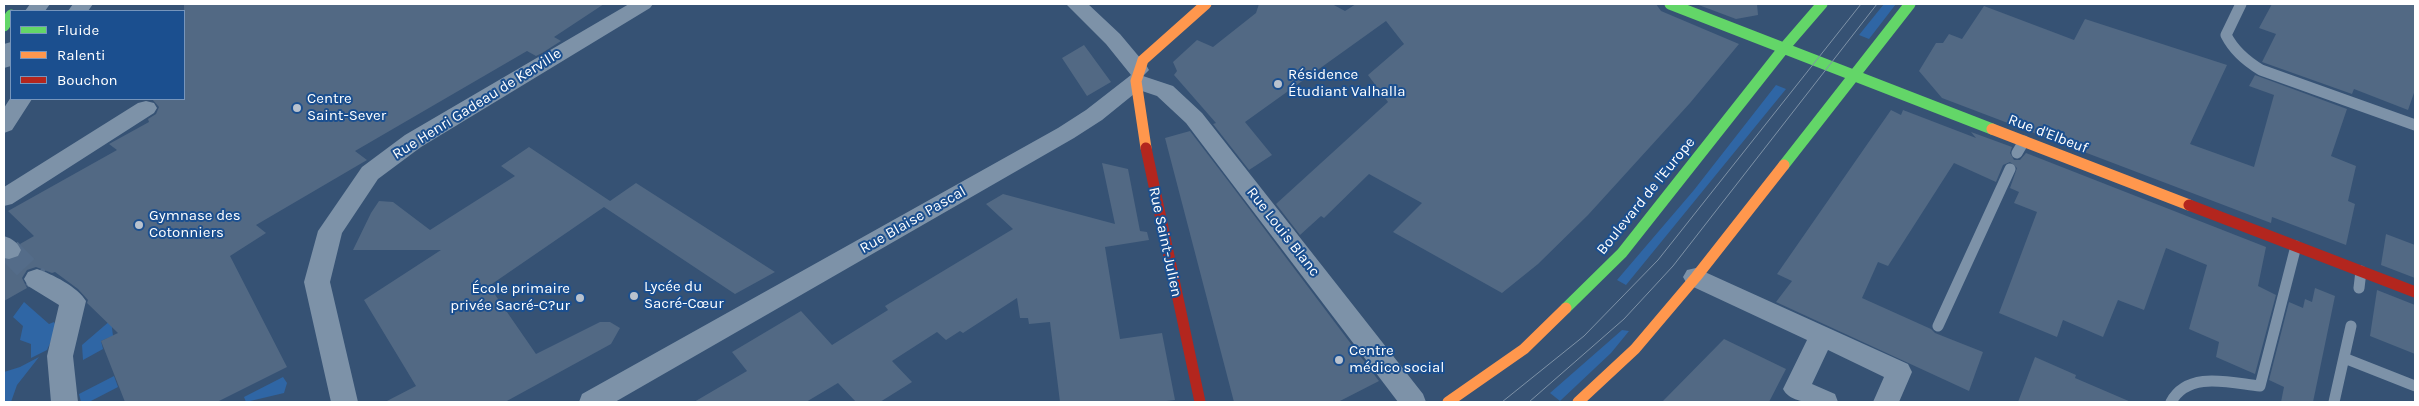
<!DOCTYPE html>
<html>
<head>
<meta charset="utf-8">
<style>
  body { margin:0 }
  #map { position:relative; width:2419px; height:406px; overflow:hidden; background:#365274; font-family:Karla,sans-serif }
  canvas { display:block }
  .frame { position:absolute; inset:0; border:5px solid #fff; pointer-events:none }
  .legend { position:absolute; left:10px; top:10px; width:175px; height:90px; box-sizing:border-box; background:#1b4f8f; border:1px solid #7695bc; margin:0; padding:6px 9px; list-style:none; font-size:15px; color:#fff }
  .legend li { display:flex; align-items:center; gap:10px; height:25px }
  .legend b { width:25px; border:1px solid #7695bc }
</style>
</head>
<body>
<div id="map">
<canvas width="2419" height="406"></canvas>
<div class="frame"></div>
<ul class="legend">
<li><b style="height:6px;background:#63d668"></b>Fluide</li>
<li><b style="height:6px;background:#ff974d"></b>Ralenti</li>
<li><b style="height:6px;background:#b3261e"></b>Bouchon</li>
</ul>
</div>
<script>
const ctx = document.querySelector('canvas').getContext('2d');
ctx.lineJoin = 'round';
function fillPath(path, color) {
  ctx.fillStyle = color;
  ctx.fill(path, 'evenodd');
}
function trace(path, color, width, dash) {
  ctx.strokeStyle = color;
  ctx.lineWidth = width;
  ctx.lineCap = dash ? 'butt' : 'round';
  ctx.setLineDash(dash || []);
  ctx.stroke(path);
}
function drawText(font, color, halo, rows, align = 'center') {
  ctx.font = font + ' Karla,sans-serif';
  ctx.lineWidth = 4;
  ctx.setLineDash([]);
  ctx.textBaseline = 'middle';
  ctx.strokeStyle = halo;
  ctx.fillStyle = color;
  for (const [text, x, y, turn = 0] of rows) {
    ctx.save();
    ctx.translate(x, y);
    ctx.rotate((+turn || 0) * Math.PI / 180);
    ctx.textAlign = isNaN(turn) ? turn : align;
    if (halo) ctx.strokeText(text, 0, 0);
    ctx.fillText(text, 0, 0);
    ctx.restore();
  }
}
fillPath(new Path2D(`
  M1884 4H1896L1869 39 1859 35Z
  M1776 85 1786 89 1626 285 1617 280 1694 190Z
  M24 302 49 324 54 322 57 328 47 350 31 358V344L20 340 23 326 13 317Z
  M111 320 113 336 101 341 103 349 83 360 82 345Z
  M1622 330 1629 331 1611 353 1560 401 1550 393Z
  M39 357 17 385 11 402H4V372L20 367Z
  M114 376 118 387 89 402H81L79 394Z
  M283 377 287 383 284 393 246 402 244 397Z`), '#2f66a5');
fillPath(new Path2D(`
  M184 4H604L554 37 561 41 542 53 536 56 527 51 355 151 367 160 256 225 266 233 230 256 287 367 217 402H125L101 341 118 333 87 303 88 300 78 289 55 272 52 273 36 267 27 270 22 278 27 288 4 301V260L19 258 23 251 20 244 34 236 8 211 117 150 109 144 149 122 148 119 156 114 159 107 152 99H184Z
  M1259 4H1332L1345 11 1356 4H1656L1661 11 1739 44 1690 103 1588 215 1538 264 1502 293 1393 232 1422 203 1369 174 1324 218 1321 216 1300 235 1276 204 1388 102 1368 75 1404 44 1386 21 1245 122 1272 155 1249 170 1213 124 1216 123 1174 75 1177 71 1173 62 1197 40 1213 47 1256 13Z
  M1696 4H1757L1758 15 1736 19Z
  M2272 4H2415V90L2408 110 2354 89 2352 94 2262 62 2276 34 2259 28Z
  M1984 6 2074 40 2085 19 2227 65 2190 144 2254 167 2274 95 2249 86 2255 75 2347 109 2331 156 2356 166 2348 201 2355 204 2346 245 2272 217 2271 223 1942 98 1919 71 1936 43H1943L1949 34 1962 39Z
  M1084 45 1111 82 1087 96 1062 58Z
  M1891 110 1901 115 1903 110 1976 138 1971 132 2012 147 2010 153 2014 160H2020L2026 153 2266 247 2258 286 2276 295 2255 374 2216 357 2219 342 2189 329 2207 265 2166 248 2144 310 2118 300 2103 337 2063 320 2057 337 1999 313 2037 212 2014 203 2019 192 2010 188 2017 168 2010 162 2003 165 1996 182 1954 163 1888 266 1878 262 1862 298 1931 329 1935 333 1983 352 1969 391 1776 302 1792 281 1777 274Z
  M1190 131 1229 182 1379 381 1338 402H1234L1165 138Z
  M529 147 610 201 636 183 775 272 735 294 604 207 489 286 536 354 600 322H610L620 328 611 344 505 402H385L416 386 364 300 441 250H353L371 213 379 201 393 202 430 230 515 176 501 166Z
  M1102 163 1128 169 1140 231 1147 232 1149 240 1105 247 1120 339 1162 333 1175 400 1158 402H1060L1050 322 1029 324 1028 318H1020L1017 298 963 333 960 331 946 340 937 332 892 361 912 382 880 402H856L838 383 806 402H694L747 371 732 352 801 311 832 345 888 310 885 306 1013 229 986 204 1003 194 1115 224Z
  M2386 234 2415 245V278L2381 265Z
  M2315 288 2335 296 2313 402H2281L2284 387 2269 380 2289 302 2303 308 2305 299 2312 302Z
  M2377 290 2415 305V354L2370 336Z
  M1724 339 1786 369 1769 402H1662Z
  M2035 357 2076 375 2075 378 2131 402H2018Z`), '#526984');
trace(new Path2D(`
  M9 250 37 279`), '#546c89', 24, [24, 12]);
trace(new Path2D(`
  M2241 4 2226 35C2234 51 2246 61 2261 70L2415 125
  M2017 153 2024 141
  M2359 288 2361 271
  M1938 326 2010 169
  M2344 358 2415 386
  M2171 402C2188 370 2231 383 2260 386L2296 246
  M2334 402 2351 326`), '#7d92a8', 11);
fillPath(new Path2D(`
  M30 4H50L45 11H25Z
  M73 4H93L88 11H68Z
  M629 4H653L650 8 421 147 378 179 342 233 330 282 358 402H331L304 282 318 231 362 167 405 135Z
  M1066 4H1088L1120 34 1146 65 1149 70 1143 76 1173 86 1202 113 1423 394 1426 402H1398L1186 123 1157 96 1139 90 1102 120 1074 138 615 402H579L582 394 1058 128 1086 110 1131 75 1106 44Z
  M11 42V66L4 68V44Z
  M11 97V99H32L12 130 4 133V108Z
  M146 101 154 103 157 108 154 113 12 204 4 206V187L138 103Z
  M4 236C13 239 17 242 21 250L18 256 9 259 4 258Z
  M1696 268 1908 364 1912 372 1899 402H1873L1884 377 1828 350 1812 384 1835 394 1838 402C1820 402 1792 406 1783 389L1807 340 1687 284 1683 277 1687 270Z
  M37 269C52 274 78 287 86 301L73 356 78 402H51L47 356 59 305 28 286 24 279 28 272Z`), '#7d92a8');
trace(new Path2D(`
  M1670 4 1992 129
  M4 26 11 15
  M1784 165 1910 4
  M1566 308 1622 253 1784 48 1822 4`), '#63d668', 11);
trace(new Path2D(`
  M1992 129 2189 205
  M1146 148 1136 81 1143 60 1206 4
  M1448 402 1524 349 1566 308
  M1578 402 1635 349 1696 277 1784 165`), '#ff974d', 11);
trace(new Path2D(`
  M1146 148 1200 402
  M2189 205 2415 292`), '#b3261e', 11);
trace(new Path2D(`
  M1502 402 1584 336 1658 260 1861 4
  M1529 402 1624 319 1673 266 1877 4`), '#7e92a7', 1);
for (const [x, y, r, color] of [
  [1278,84,5,"#b9c2ce"],
  [297,108,5,"#b9c2ce"],
  [139,225,5,"#b9c2ce"],
  [634,296,5,"#b9c2ce"],
  [580,298,5,"#b9c2ce"],
  [1339,360,5,"#b9c2ce"]
]) {
  const dot = new Path2D();
  dot.arc(x, y, r, 0, 2 * Math.PI);
  ctx.fillStyle = color;
  ctx.fill(dot);
  trace(dot, '#1b4f8f', 2);
}
drawText('15px', '#fff', '#1b4f8f', [
  ["Résidence",1288,75],
  ["Étudiant Valhalla",1288,92],
  ["Centre",307,99],
  ["Saint-Sever",307,116],
  ["Gymnase des",149,216],
  ["Cotonniers",149,233],
  ["Lycée du",644,287],
  ["Sacré-Cœur",644,304],
  ["École primaire",570,289,"right"],
  ["privée Sacré-C?ur",570,306,"right"],
  ["Centre",1349,351],
  ["médico social",1349,368]
], 'left');
drawText('15px', '#fff', '#1b4f8f', [
  ["Rue Henri Gadeau de Kerville",477,104,-32],
  ["Rue d'Elbeuf",2048,134,21],
  ["Boulevard de l'Europe",1646,196,-51],
  ["Rue Blaise Pascal",913,220,-30],
  ["Rue Louis Blanc",1283,232,52],
  ["Rue Saint-Julien",1165,242,78]
]);
</script>
</body>
</html>
